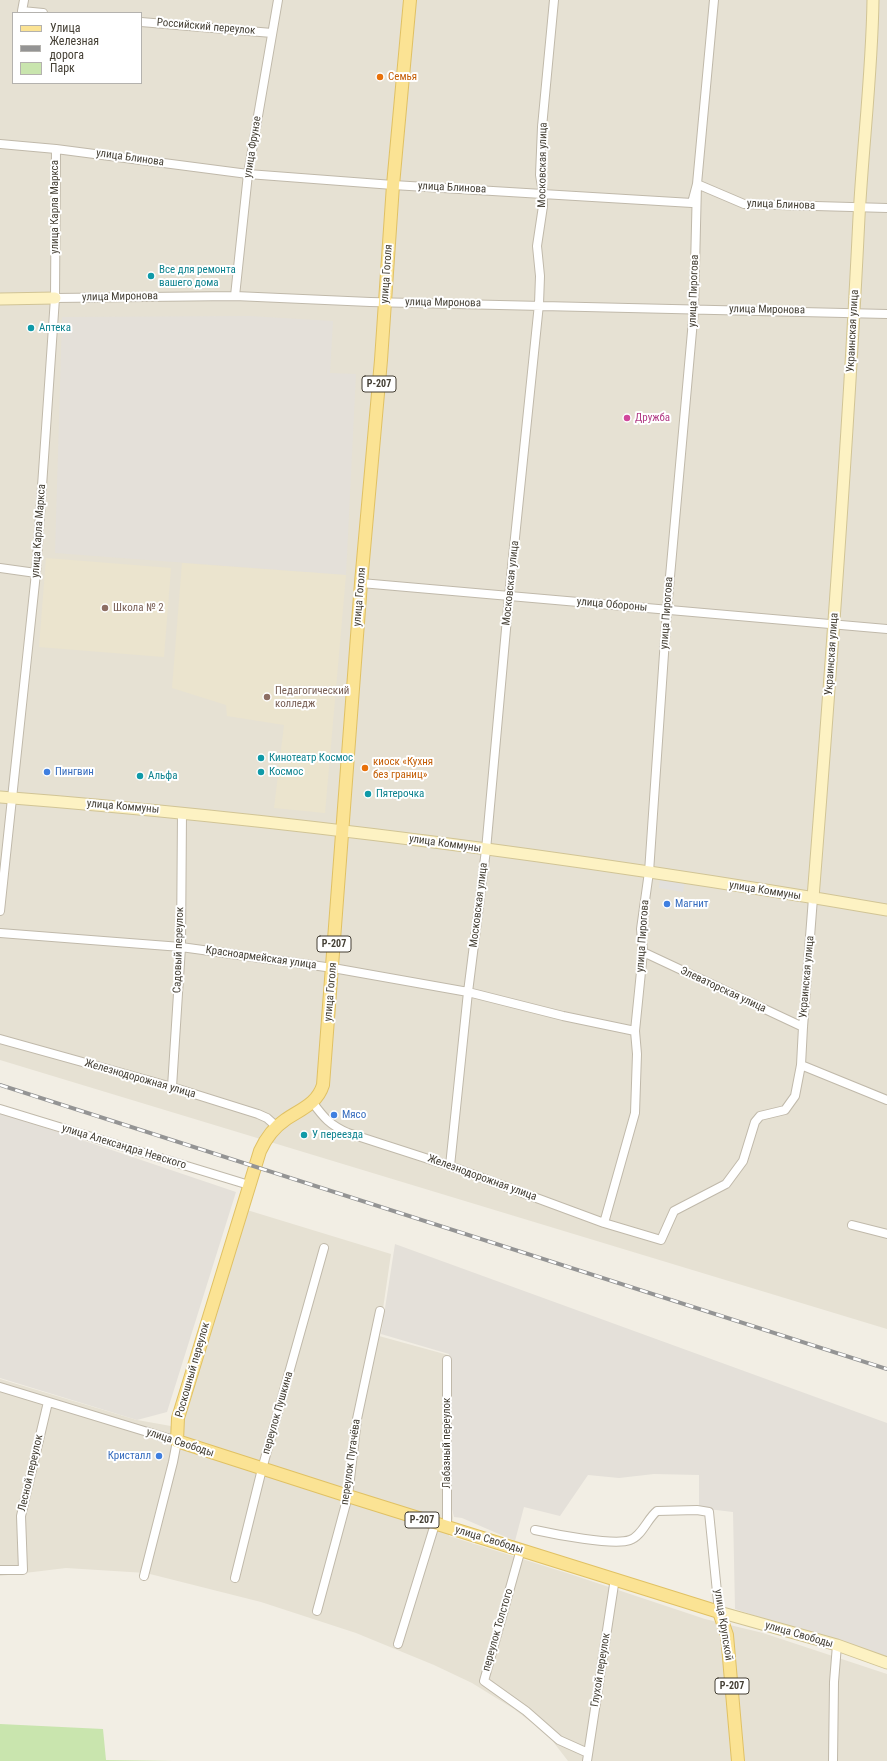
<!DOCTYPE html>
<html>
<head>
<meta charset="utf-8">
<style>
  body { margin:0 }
  #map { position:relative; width:887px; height:1761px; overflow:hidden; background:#f2eee4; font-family:"Roboto Condensed",sans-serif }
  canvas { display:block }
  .legend { position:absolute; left:12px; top:12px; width:130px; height:72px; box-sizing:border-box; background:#fff; border:1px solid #b4b2ae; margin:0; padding:5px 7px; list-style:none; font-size:12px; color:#443f34 }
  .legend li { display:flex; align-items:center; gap:8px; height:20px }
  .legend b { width:20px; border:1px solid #b4b2ae }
</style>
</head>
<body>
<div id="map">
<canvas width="887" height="1761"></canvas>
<ul class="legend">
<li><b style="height:5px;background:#fbe394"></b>Улица</li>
<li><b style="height:5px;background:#949494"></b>Железная дорога</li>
<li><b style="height:11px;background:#c9e5ae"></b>Парк</li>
</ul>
</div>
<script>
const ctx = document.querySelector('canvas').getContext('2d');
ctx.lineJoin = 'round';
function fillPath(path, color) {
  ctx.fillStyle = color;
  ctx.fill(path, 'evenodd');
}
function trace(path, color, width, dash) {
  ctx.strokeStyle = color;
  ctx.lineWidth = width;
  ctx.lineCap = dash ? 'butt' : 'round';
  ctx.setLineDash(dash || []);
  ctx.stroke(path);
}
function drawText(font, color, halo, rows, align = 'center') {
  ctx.font = font + ' "Roboto Condensed",sans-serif';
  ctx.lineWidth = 4;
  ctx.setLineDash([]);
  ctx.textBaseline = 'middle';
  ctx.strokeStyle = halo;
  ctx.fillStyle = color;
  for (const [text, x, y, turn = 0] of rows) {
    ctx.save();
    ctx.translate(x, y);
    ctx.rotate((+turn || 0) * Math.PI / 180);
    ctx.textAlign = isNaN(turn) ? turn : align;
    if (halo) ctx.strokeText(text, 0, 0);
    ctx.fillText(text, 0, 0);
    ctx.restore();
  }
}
fillPath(new Path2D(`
  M0 0H887V1329L0 1060ZM13 13H141V83H13Z
  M247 1210 391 1254 379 1336 448 1355 450 1494 453 1518 449 1536 570 1574 705 1619 763 1633 887 1674V1761H568L548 1735 514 1709 472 1683 434 1665 356 1633 261 1602 146 1573 66 1568 0 1576V1379L137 1420 182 1428Z`), '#e6e1d3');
fillPath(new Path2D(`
  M250 316 333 321 330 373 356 374 346 575 55 553 62 317Z
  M0 1114H5L236 1192 167 1412 137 1420 0 1378Z
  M395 1244 887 1423V1660L735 1609 733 1512 699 1508V1475L654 1474 619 1478 588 1475 560 1516 524 1507 515 1541 462 1518 454 1517 448 1494 449 1354 381 1334Z`), '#e4e0d9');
fillPath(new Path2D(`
  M46 558 171 568 164 657 39 647Z
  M182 563 346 575 325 813 274 808 284 725 227 716 226 705 172 688Z`), '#ebe4ce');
fillPath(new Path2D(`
  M0 1724 103 1729 106 1760 173 1761H0Z`), '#c9e5ae');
fillPath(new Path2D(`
  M660 877 685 881 683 892 659 888Z`), '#e2e0dd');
const street = new Path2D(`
  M24 0 22 11 43 13
  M141 22 272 33
  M0 144 56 149 248 174 393 185 692 203 697 184 744 204 887 208
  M235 296 248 174 278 0
  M55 298 235 296 370 302 887 314
  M0 568 36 573
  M361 583 887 629
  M0 911 36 573 55 298 56 149
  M0 933 181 947 333 968 468 992 563 1016 635 1031
  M643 952 803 1027
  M0 1039 172 1087 258 1114 267 1118 277 1127
  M801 1065 887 1100
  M172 1087 181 947 182 812
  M313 1103C324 1118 330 1125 348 1133L450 1166 604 1223 661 1240 674 1211 726 1184 743 1161 755 1122 760 1116 785 1110 795 1096 801 1065 803 1027 813 898
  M0 1109 249 1185
  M450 1166 468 992 486 850 509 596 539 304 540 276 537 246 543 206V193L540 175 542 127 554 0
  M604 1223 635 1113 637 1054 635 1031 643 952 641 929 649 872 667 610 694 309 697 184 714 0
  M852 1225 887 1234
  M0 1387 177 1441 173 1462 144 1576
  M447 1527V1360
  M535 1530C553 1534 614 1546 630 1540 642 1536 647 1519 657 1511L697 1510 709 1512 719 1612
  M521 1549 484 1681 526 1711 559 1740 588 1753
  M0 1570H23L21 1516 48 1402
  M235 1578 262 1469 324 1248
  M317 1611 348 1496 357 1419 380 1311
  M398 1644 435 1524
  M587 1761 615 1578
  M833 1761 834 1682 837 1645`);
const secondary = new Path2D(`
  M0 299 55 298
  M0 797C297 820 593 860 887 910
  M813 898C831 671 848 444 859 217 863 144 872 72 873 0
  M719 1612 837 1645 887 1663`);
const primary = new Path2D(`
  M410 0 393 185 381 360 361 583 323 1085C317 1104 301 1109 285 1120 273 1128 266 1138 260 1151L178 1418 177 1441 348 1496 719 1612 727 1635 738 1761`);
trace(street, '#c0b9aa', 10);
trace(secondary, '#d1c495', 13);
trace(primary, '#e0c164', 14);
trace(street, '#fff', 8);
trace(secondary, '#fdf2c3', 11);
trace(primary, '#fbe394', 12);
const rail = new Path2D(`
  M0 1085 887 1369`);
trace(rail, '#949494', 4);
trace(rail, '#fff', 2.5, [8]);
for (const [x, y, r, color] of [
  [380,77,4,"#e8710a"],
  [151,276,4,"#0f9aa8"],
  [31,328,4,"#0f9aa8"],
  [627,418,4,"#d1479c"],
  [105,608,4,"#8d6e63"],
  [267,697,4,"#8d6e63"],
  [261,758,4,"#0f9aa8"],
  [365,768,4,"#e8710a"],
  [47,772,4,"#3f7fe0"],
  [261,772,4,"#0f9aa8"],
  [140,776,4,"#0f9aa8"],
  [368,794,4,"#0f9aa8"],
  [667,904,4,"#3f7fe0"],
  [334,1115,4,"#3f7fe0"],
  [304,1135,4,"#0f9aa8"],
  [159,1456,4,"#3f7fe0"]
]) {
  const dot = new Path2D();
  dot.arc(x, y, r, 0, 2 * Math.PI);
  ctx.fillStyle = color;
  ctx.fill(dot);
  trace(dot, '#fff', 1.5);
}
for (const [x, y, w] of [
  [379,384,34],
  [334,944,34],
  [422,1520,34],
  [732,1686,34]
]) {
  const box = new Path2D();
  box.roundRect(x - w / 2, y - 8, w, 16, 3);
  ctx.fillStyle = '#fff';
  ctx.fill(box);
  trace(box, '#443f34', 1);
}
drawText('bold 10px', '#443f34', null, [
  ["Р-207",379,384],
  ["Р-207",334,944],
  ["Р-207",422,1520],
  ["Р-207",732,1686]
]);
drawText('11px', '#443f34', '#fff', [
  ["Российский переулок",206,27,5],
  ["улица Фрунзе",253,147,-81],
  ["улица Блинова",130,158,8],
  ["Московская улица",543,165,-89],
  ["улица Блинова",452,188,3],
  ["улица Блинова",781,205,2],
  ["улица Карла Маркса",55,207,-90],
  ["улица Гоголя",387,274,-86],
  ["улица Пирогова",694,291,-88],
  ["улица Миронова",120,297,-1],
  ["улица Миронова",443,303,1],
  ["улица Миронова",767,310,1],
  ["Украинская улица",853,331,-87],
  ["улица Карла Маркса",39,531,-86],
  ["Московская улица",511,583,-84],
  ["улица Гоголя",360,597,-85],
  ["улица Обороны",612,605,5],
  ["улица Пирогова",667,613,-86],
  ["Украинская улица",832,654,-86],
  ["улица Коммуны",123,807,5],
  ["улица Коммуны",445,844,8],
  ["улица Коммуны",765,891,9],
  ["Московская улица",479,905,-83],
  ["улица Пирогова",643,936,-86],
  ["Садовый переулок",179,950,-88],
  ["Красноармейская улица",261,958,8],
  ["Украинская улица",807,977,-85],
  ["Элеваторская улица",723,990,25],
  ["улица Гоголя",331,992,-85],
  ["Железнодорожная улица",140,1079,16],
  ["улица Александра Невского",124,1147,17],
  ["Железнодорожная улица",482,1178,20],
  ["Роскошный переулок",193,1370,-74],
  ["переулок Пушкина",278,1413,-74],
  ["улица Свободы",180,1443,18],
  ["Лабазный переулок",447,1443,-90],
  ["переулок Пугачёва",351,1462,-82],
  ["Лесной переулок",31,1473,-77],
  ["улица Свободы",489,1540,17],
  ["улица Крупской",723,1625,81],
  ["переулок Толстого",498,1630,-74],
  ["улица Свободы",799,1635,16],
  ["Глухой переулок",601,1670,-81]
]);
drawText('11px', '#c56008', '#fff', [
  ["Семья",388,77],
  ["киоск «Кухня",373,762],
  ["без границ»",373,775]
], 'left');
drawText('11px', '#0d838f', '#fff', [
  ["Все для ремонта",159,270],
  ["вашего дома",159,283],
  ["Аптека",39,328],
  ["Кинотеатр Космос",269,758],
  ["Космос",269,772],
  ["Альфа",148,776],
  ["Пятерочка",376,794],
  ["У переезда",312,1135]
], 'left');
drawText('11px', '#b23c85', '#fff', [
  ["Дружба",635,418]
], 'left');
drawText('11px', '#785e54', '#fff', [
  ["Школа № 2",113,608],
  ["Педагогический",275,691],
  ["колледж",275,704]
], 'left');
drawText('11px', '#366cbe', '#fff', [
  ["Пингвин",55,772],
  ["Магнит",675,904],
  ["Мясо",342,1115],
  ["Кристалл",151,1456,"right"]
], 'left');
</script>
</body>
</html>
